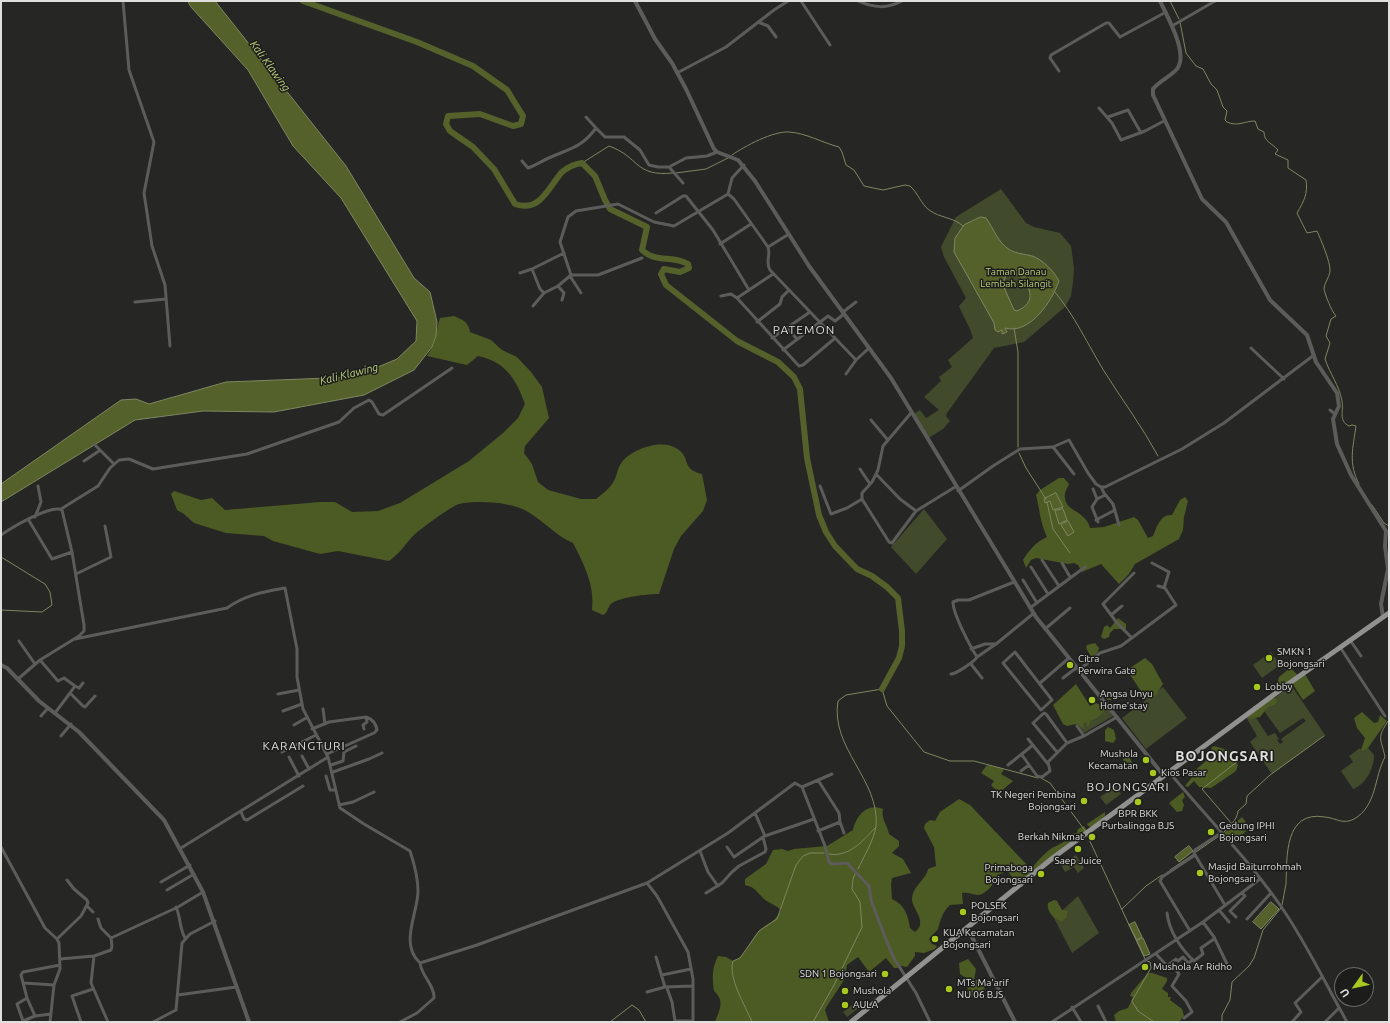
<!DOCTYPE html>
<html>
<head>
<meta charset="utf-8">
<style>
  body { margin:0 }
  #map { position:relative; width:1390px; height:1023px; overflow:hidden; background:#262724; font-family:Ubuntu,sans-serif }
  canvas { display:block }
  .frame { position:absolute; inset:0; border:2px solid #dfdfde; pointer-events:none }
  .north { position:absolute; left:1334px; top:967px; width:40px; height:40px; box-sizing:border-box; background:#1c1d1b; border:1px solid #6a6b69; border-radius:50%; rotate:237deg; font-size:11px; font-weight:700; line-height:16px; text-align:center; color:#dfdfde }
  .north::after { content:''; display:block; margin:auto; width:14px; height:18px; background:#a7c81f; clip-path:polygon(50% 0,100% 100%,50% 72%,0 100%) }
</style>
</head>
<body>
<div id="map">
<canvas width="1390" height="1023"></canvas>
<div class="frame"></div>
<div class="north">U</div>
</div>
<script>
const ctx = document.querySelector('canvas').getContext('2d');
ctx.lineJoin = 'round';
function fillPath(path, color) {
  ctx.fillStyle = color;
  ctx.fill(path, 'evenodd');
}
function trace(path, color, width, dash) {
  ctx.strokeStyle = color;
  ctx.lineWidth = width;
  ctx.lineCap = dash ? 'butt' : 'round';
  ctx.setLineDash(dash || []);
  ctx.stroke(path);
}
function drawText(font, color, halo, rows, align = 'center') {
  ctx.font = font + ' Ubuntu,sans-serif';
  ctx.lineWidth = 3;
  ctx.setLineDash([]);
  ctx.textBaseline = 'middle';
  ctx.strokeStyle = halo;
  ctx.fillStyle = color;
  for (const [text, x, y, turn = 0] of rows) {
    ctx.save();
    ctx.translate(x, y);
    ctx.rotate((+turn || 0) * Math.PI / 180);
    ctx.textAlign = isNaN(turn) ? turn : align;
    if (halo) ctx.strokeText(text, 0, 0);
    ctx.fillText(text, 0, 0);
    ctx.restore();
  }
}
fillPath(new Path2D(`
  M1001 189 1026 223 1034 227 1060 233 1071 246 1074 268 1073 282 1071 296 1065 307 1024 342 994 348 947 413 946 416 950 421 943 429 927 439 912 415 920 410 926 418 939 410 924 397 941 381 939 377 952 367 948 360 973 338C970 326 963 317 959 306L966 298 944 257 941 247 956 217Z
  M924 509 947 539 916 574 891 547Z
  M1271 652 1280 665 1262 678 1253 665Z
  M1291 685 1325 735 1272 774 1250 742 1257 736 1246 717 1248 715 1256 718 1268 736 1275 733 1279 739 1277 740 1280 744 1283 742 1281 739 1306 721 1303 718 1280 733 1262 708Z
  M1163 687 1187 718 1146 749 1122 718Z
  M1105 705 1113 716 1084 733 1079 726Z
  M1360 748 1362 752 1368 748 1374 755C1374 769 1366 784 1353 789L1341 771 1353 762 1349 756Z
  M1116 786 1121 794 1106 805 1100 797Z
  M1076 855 1084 868 1078 873 1074 867 1065 872 1061 865Z
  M1078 896 1099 933 1072 953 1054 918Z
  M856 1002 860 1007 847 1017 843 1012Z`), '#424a2c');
fillPath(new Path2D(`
  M454 316C463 320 468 321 470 332L491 340 502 350 517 357 531 372 542 387 549 418 525 446 524 453 532 464 538 482 548 490 581 499H596C601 495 608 490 612 484 617 478 617 468 622 462 632 449 661 439 676 448 692 457 680 469 702 474L707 500 703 511 681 536 674 549 659 594C649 594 616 597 610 605 607 610 608 612 603 615L592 610C595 586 584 564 573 543 556 536 544 521 528 512 512 502 478 500 459 504 453 505 417 531 412 537 404 546 399 554 389 561L338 551 320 554 273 541 264 536 226 533 194 523 184 514 177 510 171 494 174 491 201 500 212 498 225 510 320 502H335L352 512 378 511 400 503 469 461 503 433 518 418 525 404C516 379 506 362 478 356L467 365 427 356C438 340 435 334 440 318Z
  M1059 478H1064L1069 484C1067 489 1064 492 1065 498 1066 512 1085 510 1090 528L1104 527 1134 517 1138 520 1148 538 1153 536C1157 527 1160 514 1172 515L1180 500 1185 497 1188 501 1184 517 1183 530 1179 539 1135 564 1129 574 1119 584 1101 564 1082 572 1078 565 1074 563 1068 564 1036 558 1031 560 1026 568 1023 560C1029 550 1036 542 1047 537 1040 522 1040 511 1036 495L1040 490Z
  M1118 618 1126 624V629H1114L1110 633 1109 637 1104 639 1101 637 1104 627 1107 625 1110 628Z
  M1095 643 1099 648 1098 652 1092 658 1086 648 1087 645Z
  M1145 658 1152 664 1163 684 1155 696 1146 699 1127 670Z
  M1290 668 1298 675 1275 691 1279 677Z
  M1305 674 1315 691 1303 700 1292 683Z
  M1076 684 1090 706 1096 703 1100 705 1104 702 1108 707 1097 718 1090 721 1089 726 1087 727V722L1084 723 1083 725 1085 729 1076 724 1067 726 1063 724 1053 705Z
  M1112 691 1117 692 1111 700H1107V695Z
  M1273 697 1277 700 1276 704 1268 707 1260 717 1249 719 1248 715Z
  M1362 712 1374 723 1378 722 1380 715 1387 721 1368 748 1362 752 1361 750 1365 738 1357 728 1354 718Z
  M1108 727 1114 730 1116 739 1113 743 1105 741V730Z
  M1214 746 1228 750 1238 765 1236 771 1211 788 1199 787 1194 781 1188 787 1185 786 1192 777V773L1213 755 1211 748Z
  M1128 754 1132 763 1129 766 1124 763 1123 759Z
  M987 765 1004 769 1001 774 1013 781 999 793 991 785 994 781 981 773Z
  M1183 792 1185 797 1182 800 1184 805 1182 811 1177 812 1169 803Z
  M959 799 970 805 1030 868 1033 867C1037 861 1046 852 1052 848 1058 845 1067 842 1069 834L1077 833 1078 829 1084 826 1087 831 1023 880 1017 882 1007 871 998 875C995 882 986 895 978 895 973 895 968 892 962 893L963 904 950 905C943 911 940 921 938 929L929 939 932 944 937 946 935 949 924 953 915 952V956L907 967 901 966 898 968H894L886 958 869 972 858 957 847 965 844 980 827 1006 825 1010 829 1022H715C720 1009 725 1001 714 991 712 979 712 967 718 956L726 957 733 961C747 956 749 941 759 931 768 922 775 923 781 910 776 905 769 903 764 899 757 892 755 887 745 885V879L766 864 773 850 782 849 788 851 794 849 827 846 853 830C856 816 867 802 883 809 881 819 887 824 889 834L899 841V846L892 853 903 859 911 873 892 878 891 884 892 899C905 905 908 915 910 928L915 932C928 922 913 910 912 900 912 886 926 880 928 869L936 866 934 847 924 828 925 824 930 820 935 821 940 812Z
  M1105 812V816L1092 827 1088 826 1087 824Z
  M1242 817 1250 828 1232 843 1224 833Z
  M1054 900 1057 901 1062 910 1068 911 1066 918 1062 921C1055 921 1046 911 1048 903Z
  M968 959 976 969 974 980H969L960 974 959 963Z
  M1148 973H1152L1167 978V981L1162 989 1168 993V997H1171L1170 1000 1182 1009 1184 1016 1179 1022H1116L1114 1015 1119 1011 1128 1008 1133 997 1130 996 1131 993Z
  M979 979C982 984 988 989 983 995L971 997 966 993 968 991 967 986 971 982Z`), '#4c5a23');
const water = new Path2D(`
  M188 1H215L346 166 414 278 430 292 437 322 436 336 432 347 414 370 364 395 274 412 203 411 135 420 1 502V484L121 400 136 399 149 404 226 382 354 377 397 359 416 341 417 321 341 198 293 146 248 70 191 7Z
  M981 217 986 218C994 229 998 243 1010 250 1017 254 1025 254 1032 256 1042 259 1054 271 1059 281 1052 301 1030 335 1005 328L1007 332 1002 334V330L998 332 995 330 994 323 954 252 955 238 964 225ZM1007 273 1019 275C1031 288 1037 302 1017 311L1014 310 1003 285Z
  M1056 493 1063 507 1053 510 1050 501 1045 503 1044 499Z
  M1063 509 1067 520 1059 524 1055 511Z
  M1068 521 1074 532 1068 536 1061 525Z
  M1189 846 1193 851 1179 862 1175 857Z
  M1271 902 1279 909 1261 929 1253 922Z
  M1135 922 1142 937 1137 940 1129 925Z
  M1143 938 1150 954 1144 956 1137 941Z`);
fillPath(water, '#54612b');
trace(water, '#7e8761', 1);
trace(new Path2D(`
  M1170 1 1179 19
  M1180 22 1186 53 1196 66 1203 69 1211 84 1217 90 1223 107 1227 111 1225 120 1227 122C1238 127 1244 121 1255 121L1258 129 1264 132C1264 142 1272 143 1278 150L1275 154 1288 160V168L1306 180C1308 194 1304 201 1297 213L1307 233 1317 231C1321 240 1330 261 1330 270 1330 276 1325 282 1324 288 1324 293 1332 312 1336 316L1331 319 1326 336 1330 343 1325 359C1330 374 1339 385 1342 401 1344 410 1338 421 1349 426L1352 425 1356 426C1353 448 1348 463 1359 484
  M732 155C745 146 773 131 789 132 806 133 823 143 839 147L842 152 846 165 854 170 864 186 883 190 905 185 910 186C918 193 921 204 929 210 940 218 953 217 963 226
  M582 163 609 146C640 157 634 177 673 173
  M676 173 706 169 728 158
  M1054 291C1074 314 1088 345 1104 371 1122 400 1142 426 1158 456
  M1014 328 1018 352V447
  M1019 453 1026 468 1046 499
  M1047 502 1053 529 1070 553
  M1372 505 1384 523 1389 526
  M1 557 45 584 50 592 52 605 42 612 1 610
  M1041 778 1050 783 1086 832
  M1232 824 1202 789 1238 761
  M1224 832C1230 826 1237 820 1238 811L1246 804 1247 796 1270 775 1324 736
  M1087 835 1145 959
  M1196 852 1222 834
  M829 854C848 858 863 841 875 828
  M858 869C864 856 874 840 876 826 880 780 830 748 838 701L846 695 882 689 887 706 924 752 950 761H974L1038 778
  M1170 870 1194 854
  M1282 905C1283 898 1285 891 1286 884 1287 857 1284 810 1325 817 1336 818 1343 825 1354 819 1377 806 1374 777 1385 757 1381 738 1376 738 1389 720
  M1122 909 1146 886 1162 875
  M1147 961 1150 962 1151 968 1132 1001 1138 1011 1154 1022
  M610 1022 632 1005 639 1010 646 1022
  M752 1022C745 1005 728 978 733 961L740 958 759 931 777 919 796 865 803 856 810 853H824
  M813 1022 834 985 862 927 860 902 852 889 853 879 855 874
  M1222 1022V1015L1230 1000 1232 982 1249 966 1254 958 1263 930 1281 908`), '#7e8761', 1);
trace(new Path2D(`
  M303 1 417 42 473 66 507 90 523 116 521 124 513 126 480 114 448 116 446 124 450 131 473 147 494 169 515 204C540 213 548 188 562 172 568 167 575 164 582 163L595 176 605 200 610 209 647 227 642 250C655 263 673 255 688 264L689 268 680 272 664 269 661 274 666 285 737 341 778 362 794 377 800 389 807 458 819 515 826 532 835 546 857 569 872 576 887 587 898 598 902 631V646L899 658 882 689`), '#54612b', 6);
trace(new Path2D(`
  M123 1 129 70 154 142 144 193 152 246 165 285 170 346
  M801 1 830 45
  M858 1C874 8 887 9 902 1
  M758 22 768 26 776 37
  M1172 26 1215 1
  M1059 71 1050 58 1051 55 1106 23H1109L1120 37 1166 12
  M677 73 726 47 774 10 788 1
  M1099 108 1112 123 1121 140 1145 131 1164 121
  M586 117 596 128
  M1108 117 1128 110 1141 133
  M522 161 528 168C536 165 544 160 551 157 572 148 582 147 596 128L605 137H624L640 150 649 165 658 167H669L686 158 707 156 717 152
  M669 167 683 183
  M728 194 732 178 744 165
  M656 213 683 196H686L713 230 749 290 773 274
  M720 244 751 224
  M768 247C771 255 765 262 770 270L856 360 869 348
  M532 269 564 253
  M520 273 532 269 540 289 544 293
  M571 275H598L642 258
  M570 276 581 293
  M558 286 564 293 562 300
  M721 296 731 294 737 298 799 366 803 365 834 339
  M737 298 749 290
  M135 302 166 299
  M533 306 544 293 558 286 571 275 560 242 568 217 576 211 618 204 654 222 674 226 728 194 734 199 768 247 789 234
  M843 312 856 302
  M757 322 780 304 782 297 789 290
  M787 328 797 339
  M772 338 810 312
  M1251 348 1284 379
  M783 350 828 316 835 321 844 314
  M846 374 856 360
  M1330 410 1335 414
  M911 413 883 446 878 470 872 482 862 493V499L889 542 892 543 916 511 955 487
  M871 420 887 439
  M94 444 113 463
  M1053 447 1074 474
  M84 461 99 451
  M860 469 870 484
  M876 474 900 499 916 511
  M820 486 831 514 847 508 862 499
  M1101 487H1105L1182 449 1224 423 1314 355
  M1093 489 1097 499
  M958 491 993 466 1020 449 1053 447 1069 440 1088 473 1096 484 1101 487 1104 493 1113 504 1119 525
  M61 509 98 486 110 468 119 460 129 459 153 469 247 454 339 422 354 408 369 400 372 402 379 414 383 415 452 368
  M35 517 41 502 38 486
  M28 519 52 559 72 552
  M1096 520 1115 510
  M1098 522 1092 507 1097 499 1105 495
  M1 535C11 528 51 504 62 510L72 552 84 625V631L79 636 40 660 18 679
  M1042 560 1059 586
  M1062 563 1070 577
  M1152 563 1169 572 1164 588
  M1031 567 1048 594
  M76 574 111 557 105 526
  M1023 580 1037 603
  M1030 608 1085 567
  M1111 615 1122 606
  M1045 629 1070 608
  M1132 638 1117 623 1103 604 1134 573
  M75 639 227 608C245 595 263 592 285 588L297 649V677L303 709 328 757
  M1350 640 1361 656
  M19 641 35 664
  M1340 647 1385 716
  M971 649 985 644H996L1034 613
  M1015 652 1052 700 1041 710 1003 663Z
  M977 657 996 644
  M40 660 58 681 64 678 75 686 70 693 83 706 85 707 95 696
  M971 664 982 678
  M1079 670 1100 653 1121 646 1176 605 1165 588 1158 586
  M951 674C956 674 974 662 977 657 970 646 953 614 953 602L958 600H969L1014 582
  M1063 678 1076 668
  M1040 683 1069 658
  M75 686 79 688 83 683
  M278 694 299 690
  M323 709 325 724
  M283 711 302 704
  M55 713 70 693
  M41 716 48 708
  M294 725 306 718
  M1077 726 1084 736
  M312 729 329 722 366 717C372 719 376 724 377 730L374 733 327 754
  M364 729 363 725 367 722 366 717
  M61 736 71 724
  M1028 739 1048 764
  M282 752 316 735
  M1057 752 1033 723 1044 713 1046 714 1067 743
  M1022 755 1037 776 1042 777 1050 771 1048 762 1067 743 1084 736 1117 717
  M302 756 309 769
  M289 757 299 776
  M331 765 343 761 344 752 356 746
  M1008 765 1033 745
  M1021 771 1029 765
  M333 772 369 759 382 753
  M1169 772C1206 816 1247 858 1280 905 1306 942 1325 983 1347 1022
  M326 776 330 790H335
  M818 780 839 813 840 822 844 833
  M802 787 832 774
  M339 805 353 802 374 792
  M241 812 244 819 247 820 303 786
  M755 813 765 836 814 819
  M818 831 840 822
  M1221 833 1195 850 1194 853 1225 905
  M1 847 45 928 57 939 59 943 60 969 54 985 50 1022
  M727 847 734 857 763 837
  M181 848 328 757 340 808 364 824 410 851C414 863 418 878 418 891 418 913 399 944 420 963L477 945 647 883 657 896 688 952 693 979V1022
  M700 851 708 872 718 886
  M161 882 190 865
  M647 883 728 833 795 783 802 787 825 846 829 862 832 864 847 863 869 886 871 900 888 945 895 960 916 993 930 1022
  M167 890 194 874
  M706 893 722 883 732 872 739 866 765 852 766 849 763 837 765 836
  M87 906 93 912
  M176 907C181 918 179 927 185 938
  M1219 910 1229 922
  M1167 913C1169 931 1181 949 1194 961L1203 954 1201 948 1214 939
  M1236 917 1230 911 1245 896 1242 893
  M98 919 101 928 111 938
  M1247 919 1271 893
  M1203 922 1214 937 1227 964
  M1190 931 1160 881 1162 877 1195 855
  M57 939 81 916 88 903 87 900 74 889 67 880
  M1156 954 1169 968 1175 969 1179 974 1172 986 1186 1001 1192 1012 1184 1018
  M94 956 91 983 108 1022
  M656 957 665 987
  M60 959 94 956 111 950 112 946 111 938 178 907 203 892
  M1167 966 1176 959 1178 961 1183 957 1188 963 1193 960
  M662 975 691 969
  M24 983 54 985
  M667 988 672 1002 675 1021H693
  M647 992 665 987 693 986
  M178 995 236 987
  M27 998 35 1016
  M1098 1006 1106 1022
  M1072 1007 1081 1022
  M51 1014 35 1016 23 1021 17 1004 27 998 21 975 23 972 60 965
  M81 1022 72 996 93 989
  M153 1022 176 1010 182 943 190 934 215 921
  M400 1022 417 1013 434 998C435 986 421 975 420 963
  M1052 1022 1203 922 1260 879
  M1292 1022 1301 1012 1295 1003 1322 977
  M1325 1022 1339 1008`), '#5c5c5b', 3);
trace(new Path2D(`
  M635 1 655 39 672 63 686 89 714 149 717 152 738 160 755 181 809 266 891 378 1036 617 1164 776
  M1160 1C1167 16 1189 54 1177 69 1170 77 1159 81 1153 89V95L1202 199 1226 222 1270 300 1307 335 1316 362 1337 393 1339 406 1333 419 1337 444 1351 475 1386 531 1385 546 1388 569 1381 604 1383 617
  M1 665 7 668 39 701 79 732 164 820 203 892 249 1022
  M967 927 1015 1022`), '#5c5c5b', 4);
trace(new Path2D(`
  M851 1022 1054 857 1291 682 1389 613`), '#91928f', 5);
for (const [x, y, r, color] of [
  [1269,658,4,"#a7c81f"],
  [1070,665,4,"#a7c81f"],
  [1257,687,4,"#a7c81f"],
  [1092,700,4,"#a7c81f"],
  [1146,760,4,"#a7c81f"],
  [1153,773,4,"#a7c81f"],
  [1084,801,4,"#a7c81f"],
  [1138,802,4,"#a7c81f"],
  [1211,832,4,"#a7c81f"],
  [1092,837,4,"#a7c81f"],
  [1078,849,4,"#a7c81f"],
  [1200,873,4,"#a7c81f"],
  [1041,874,4,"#a7c81f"],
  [963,912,4,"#a7c81f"],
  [935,939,4,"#a7c81f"],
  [1145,967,4,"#a7c81f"],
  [885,974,4,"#a7c81f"],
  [949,989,4,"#a7c81f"],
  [845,991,4,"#a7c81f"],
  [845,1005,4,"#a7c81f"]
]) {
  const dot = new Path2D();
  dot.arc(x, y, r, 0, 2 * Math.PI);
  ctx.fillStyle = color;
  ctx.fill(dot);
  trace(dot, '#1c1d1b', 1.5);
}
drawText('10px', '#b8ce7b', '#1c1d1b', [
  ["Taman Danau",1016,272],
  ["Lembah Silangit",1016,284]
]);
drawText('10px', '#dfdfde', '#1c1d1b', [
  ["SMKN 1",1277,652],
  ["Bojongsari",1277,664],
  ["Citra",1078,659],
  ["Perwira Gate",1078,671],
  ["Lobby",1265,687],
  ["Angsa Unyu",1100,694],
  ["Home'stay",1100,706],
  ["Mushola",1138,754,"right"],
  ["Kecamatan",1138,766,"right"],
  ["Kios Pasar",1161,773],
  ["TK Negeri Pembina",1076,795,"right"],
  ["Bojongsari",1076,807,"right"],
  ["BPR BKK",1138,814,"center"],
  ["Purbalingga BJS",1138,826,"center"],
  ["Gedung IPHI",1219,826],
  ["Bojongsari",1219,838],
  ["Berkah Nikmat",1084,837,"right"],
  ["Saep Juice",1078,861,"center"],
  ["Masjid Baiturrohmah",1208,867],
  ["Bojongsari",1208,879],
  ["Primaboga",1033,868,"right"],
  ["Bojongsari",1033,880,"right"],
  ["POLSEK",971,906],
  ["Bojongsari",971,918],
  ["KUA Kecamatan",943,933],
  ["Bojongsari",943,945],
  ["Mushola Ar Ridho",1153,967],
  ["SDN 1 Bojongsari",877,974,"right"],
  ["MTs Ma'arif",957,983],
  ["NU 06 BJS",957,995],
  ["Mushola",853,991],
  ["AULA",853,1005]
], 'left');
drawText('italic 11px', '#bfd582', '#1c1d1b', [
  ["Kali Klawing",270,66,54],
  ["Kali Klawing",349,374,-14]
]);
ctx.letterSpacing = '1px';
drawText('12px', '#dfdfde', '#1c1d1b', [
  ["PATEMON",804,330],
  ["KARANGTURI",304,746],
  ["BOJONGSARI",1128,787]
]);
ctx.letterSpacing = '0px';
ctx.letterSpacing = '1px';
drawText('bold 14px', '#dfdfde', '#1c1d1b', [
  ["BOJONGSARI",1225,756]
]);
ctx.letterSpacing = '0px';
</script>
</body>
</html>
